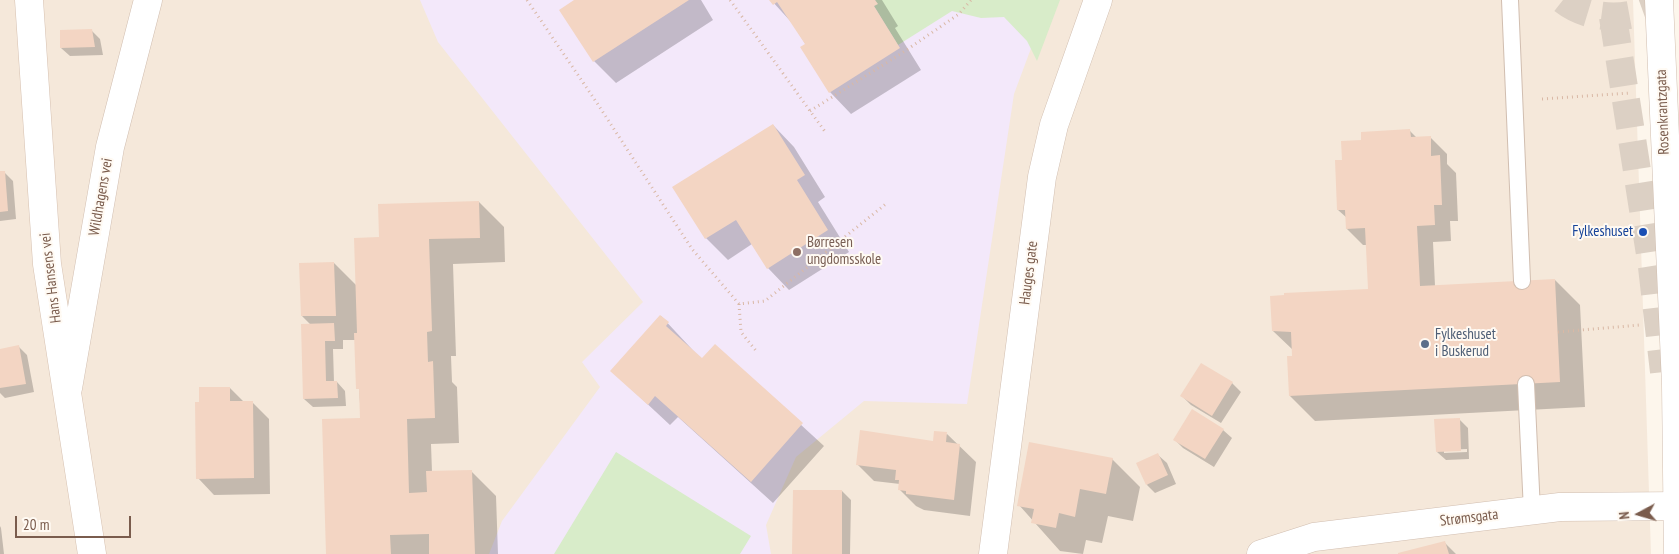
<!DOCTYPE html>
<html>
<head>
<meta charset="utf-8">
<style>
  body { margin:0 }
  #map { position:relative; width:1679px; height:554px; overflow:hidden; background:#fdf6ec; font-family:"PT Sans Narrow",sans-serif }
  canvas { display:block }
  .north { position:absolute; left:1614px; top:489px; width:50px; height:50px; -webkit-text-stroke:4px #fffaf3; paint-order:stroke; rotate:264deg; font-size:14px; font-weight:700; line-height:20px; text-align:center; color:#7a5c4d }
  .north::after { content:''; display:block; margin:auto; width:18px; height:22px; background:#7a5c4d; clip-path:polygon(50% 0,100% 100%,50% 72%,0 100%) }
  .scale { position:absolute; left:15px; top:516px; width:116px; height:22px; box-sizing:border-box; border:2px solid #7a5c4d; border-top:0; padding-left:6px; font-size:15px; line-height:18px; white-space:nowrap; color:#7a5c4d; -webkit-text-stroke:4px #fffaf3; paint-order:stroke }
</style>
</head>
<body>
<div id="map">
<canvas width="1679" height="554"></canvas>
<div class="north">N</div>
<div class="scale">20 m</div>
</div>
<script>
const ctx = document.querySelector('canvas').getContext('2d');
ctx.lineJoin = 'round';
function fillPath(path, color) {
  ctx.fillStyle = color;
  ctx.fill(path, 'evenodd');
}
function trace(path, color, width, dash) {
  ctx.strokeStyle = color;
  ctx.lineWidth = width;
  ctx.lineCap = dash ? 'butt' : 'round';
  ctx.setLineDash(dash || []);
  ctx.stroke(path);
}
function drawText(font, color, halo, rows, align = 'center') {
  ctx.font = font + ' "PT Sans Narrow",sans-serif';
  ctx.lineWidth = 4;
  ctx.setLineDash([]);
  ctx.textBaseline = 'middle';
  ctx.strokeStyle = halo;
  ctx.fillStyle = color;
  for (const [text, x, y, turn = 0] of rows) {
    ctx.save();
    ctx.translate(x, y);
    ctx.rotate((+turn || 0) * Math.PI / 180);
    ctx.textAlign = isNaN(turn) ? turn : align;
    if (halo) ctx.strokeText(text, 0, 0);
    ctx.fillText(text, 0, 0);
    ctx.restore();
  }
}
fillPath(new Path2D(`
  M0 0H1633L1651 554H0Z`), '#f5e8da');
fillPath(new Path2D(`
  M420 0H1049L1014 94 967 404 864 401 796 457 766 525 771 554H489L502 521 600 387 582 362 643 302 438 42Z`), '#f3e8fa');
fillPath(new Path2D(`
  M875 0H1060L1037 61 1027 41 1004 17 981 18 952 11 898 45 874 6 877 4Z
  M616 452 751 536 740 554H554Z`), '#d8ecc9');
fillPath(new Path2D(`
  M577 0H701L713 20 616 83 594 61Z
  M771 0H882L898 26 895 28 921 70 851 114 830 92 806 45 793 24Z
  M91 30 100 39 103 55 70 56 61 48Z
  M773 125 794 147 825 197 818 202 849 252 789 290 768 268 752 244 728 260 706 238Z
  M1410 131 1417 138 1430 137 1447 154V164L1456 173 1458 221H1450L1451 241 1433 242 1435 286 1555 280 1580 305 1585 407 1315 421 1290 396 1288 358 1294 357 1293 350 1273 331 1369 290 1367 245H1363L1347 229V218L1338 210 1344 161 1362 141Z
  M0 172H4L13 181 16 219 0 221Z
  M479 202 504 227 505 262 453 264 456 356H451L452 382 457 387 459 443 431 444 432 472 471 471 496 496 498 554H327L361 419 356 340H343V349H333L334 382H337L345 391 346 406 313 407 304 399 311 325 302 316 334 263 357 286 380 238Z
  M661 316 702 360 715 346 824 446 773 503 678 417 670 425 612 371Z
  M18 346 27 355 34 392 5 398 0 393V350Z
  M1232 383 1241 392 1221 423 1191 405 1182 396Z
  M230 388 244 402H252L269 419 270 494 214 495 198 478Z
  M1459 419 1468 428 1469 459 1446 460 1437 452ZM1467 449V452L1444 453V450Z
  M1223 430 1232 438 1214 467 1183 448 1175 440Z
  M947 434 976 462 970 516 924 510 916 506 900 490V484L874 481 857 464 934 442Z
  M1158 455 1167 463 1176 484 1155 493 1147 485Z
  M1112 459 1140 487 1133 521 1108 516 1102 543 1086 540 1083 554 1060 551 1019 505Z
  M842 491 851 500 850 554H793Z
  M0 526 1 528 4 554H0Z
  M1445 543 1456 554H1400Z`), '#0003');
fillPath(new Path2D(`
  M574 0H689L593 62 559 10Z
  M769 0H875L878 4 874 6 900 48 829 93 800 47 805 44 777 2 773 5Z
  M92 29 95 47 60 48V30Z
  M773 124 805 175 797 180 828 230 767 269 736 220 705 239 672 187Z
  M1410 129 1411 137 1431 136V156L1440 155 1442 205H1434L1435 225 1417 226 1420 286 1555 279 1560 382 1289 396 1287 356H1292L1291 332 1272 331 1270 296 1284 295V293L1368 289 1365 228 1346 229 1345 210H1337L1335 160H1342L1341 141 1361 140V132Z
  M0 171H5L8 211 0 212Z
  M479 201 480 238 429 239 432 331 427 332 428 362 433 361 435 418 407 419 409 493 427 492 426 471 472 470 475 554H429V534L390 535 391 554H326L322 419 360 418 359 389H356L354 333H357L354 238 379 237 378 204Z
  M334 262 336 316H301L299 263Z
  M660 315 669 322 666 326 702 358 715 344 803 423 751 482 655 396 648 405 610 371Z
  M334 323 335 341H325L326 381H337L338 398 303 399 301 324Z
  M19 345 26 384 0 388V349Z
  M1201 363 1233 382 1212 416 1180 396Z
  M199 387H230V401H253L254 478 196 479 195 402H199Z
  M1192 409 1224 429 1205 459 1173 440Z
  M1460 418 1461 451 1436 452 1434 419Z
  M860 430 933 441 934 431 947 432 946 442 960 444 954 500 906 494V491L898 490 899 480H895L896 470 856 465Z
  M1029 442 1113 458 1106 494 1080 489 1075 517 1059 513 1056 528 1031 523 1034 509 1017 506Z
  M1158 453 1168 475 1146 485 1136 463Z
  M793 490H842V554H792Z
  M1445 541 1449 554H1398V553Z`), '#f3d5c3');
trace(new Path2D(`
  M1563 0C1591 22 1635 22 1664 0
  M1613 17 1652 267 1664 372`), '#dcd0c4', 28, [28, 14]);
const service = new Path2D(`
  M1510 0 1522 281
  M1526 384 1532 511`);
const minor = new Path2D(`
  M68 388 110 147 148 0
  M993 554 1042 177 1054 125 1098 0
  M1261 554 1314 537 1560 507 1679 506`);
const tertiary = new Path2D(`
  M1659 0 1676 385 1678 554`);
const secondary = new Path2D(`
  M29 0 47 264 92 554`);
trace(service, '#d1beb0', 18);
trace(minor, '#d1beb0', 29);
trace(tertiary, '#d1beb0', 29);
trace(secondary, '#d6c0b0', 29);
trace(new Path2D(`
  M527 0 597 103 692 249 739 304 765 301 887 203
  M730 0 826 133
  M1542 99 1630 93
  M810 111 902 53 959 14 971 0
  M739 304 741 332 757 352
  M1558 332 1640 325`), '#d9b8a5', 3, [1, 4]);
trace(service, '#fff', 16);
trace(minor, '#fff', 28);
trace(tertiary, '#fff', 28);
trace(secondary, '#fff', 28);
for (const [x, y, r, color] of [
  [1643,232,5,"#1a4fb4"],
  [797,252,5,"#8d6e63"],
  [1425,344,5,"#5c6f8a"]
]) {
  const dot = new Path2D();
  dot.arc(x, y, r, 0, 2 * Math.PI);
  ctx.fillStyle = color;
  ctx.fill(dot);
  trace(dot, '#fffaf3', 2);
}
drawText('15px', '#7a5c4d', '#fffaf3', [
  ["Rosenkrantzgata",1663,112,-92],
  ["Wildhagens vei",101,197,-80],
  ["Hauges gate",1029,273,-83],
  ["Hans Hansens vei",51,278,-97],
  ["Strømsgata",1469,518,-7]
]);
drawText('15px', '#164399', '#fffaf3', [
  ["Fylkeshuset",1633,232]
], 'right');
drawText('15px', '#785e54', '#fffaf3', [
  ["Børresen",807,243],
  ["ungdomsskole",807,260]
], 'left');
drawText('15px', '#4e5e75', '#fffaf3', [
  ["Fylkeshuset",1435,335],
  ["i Buskerud",1435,352]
], 'left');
</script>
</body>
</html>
